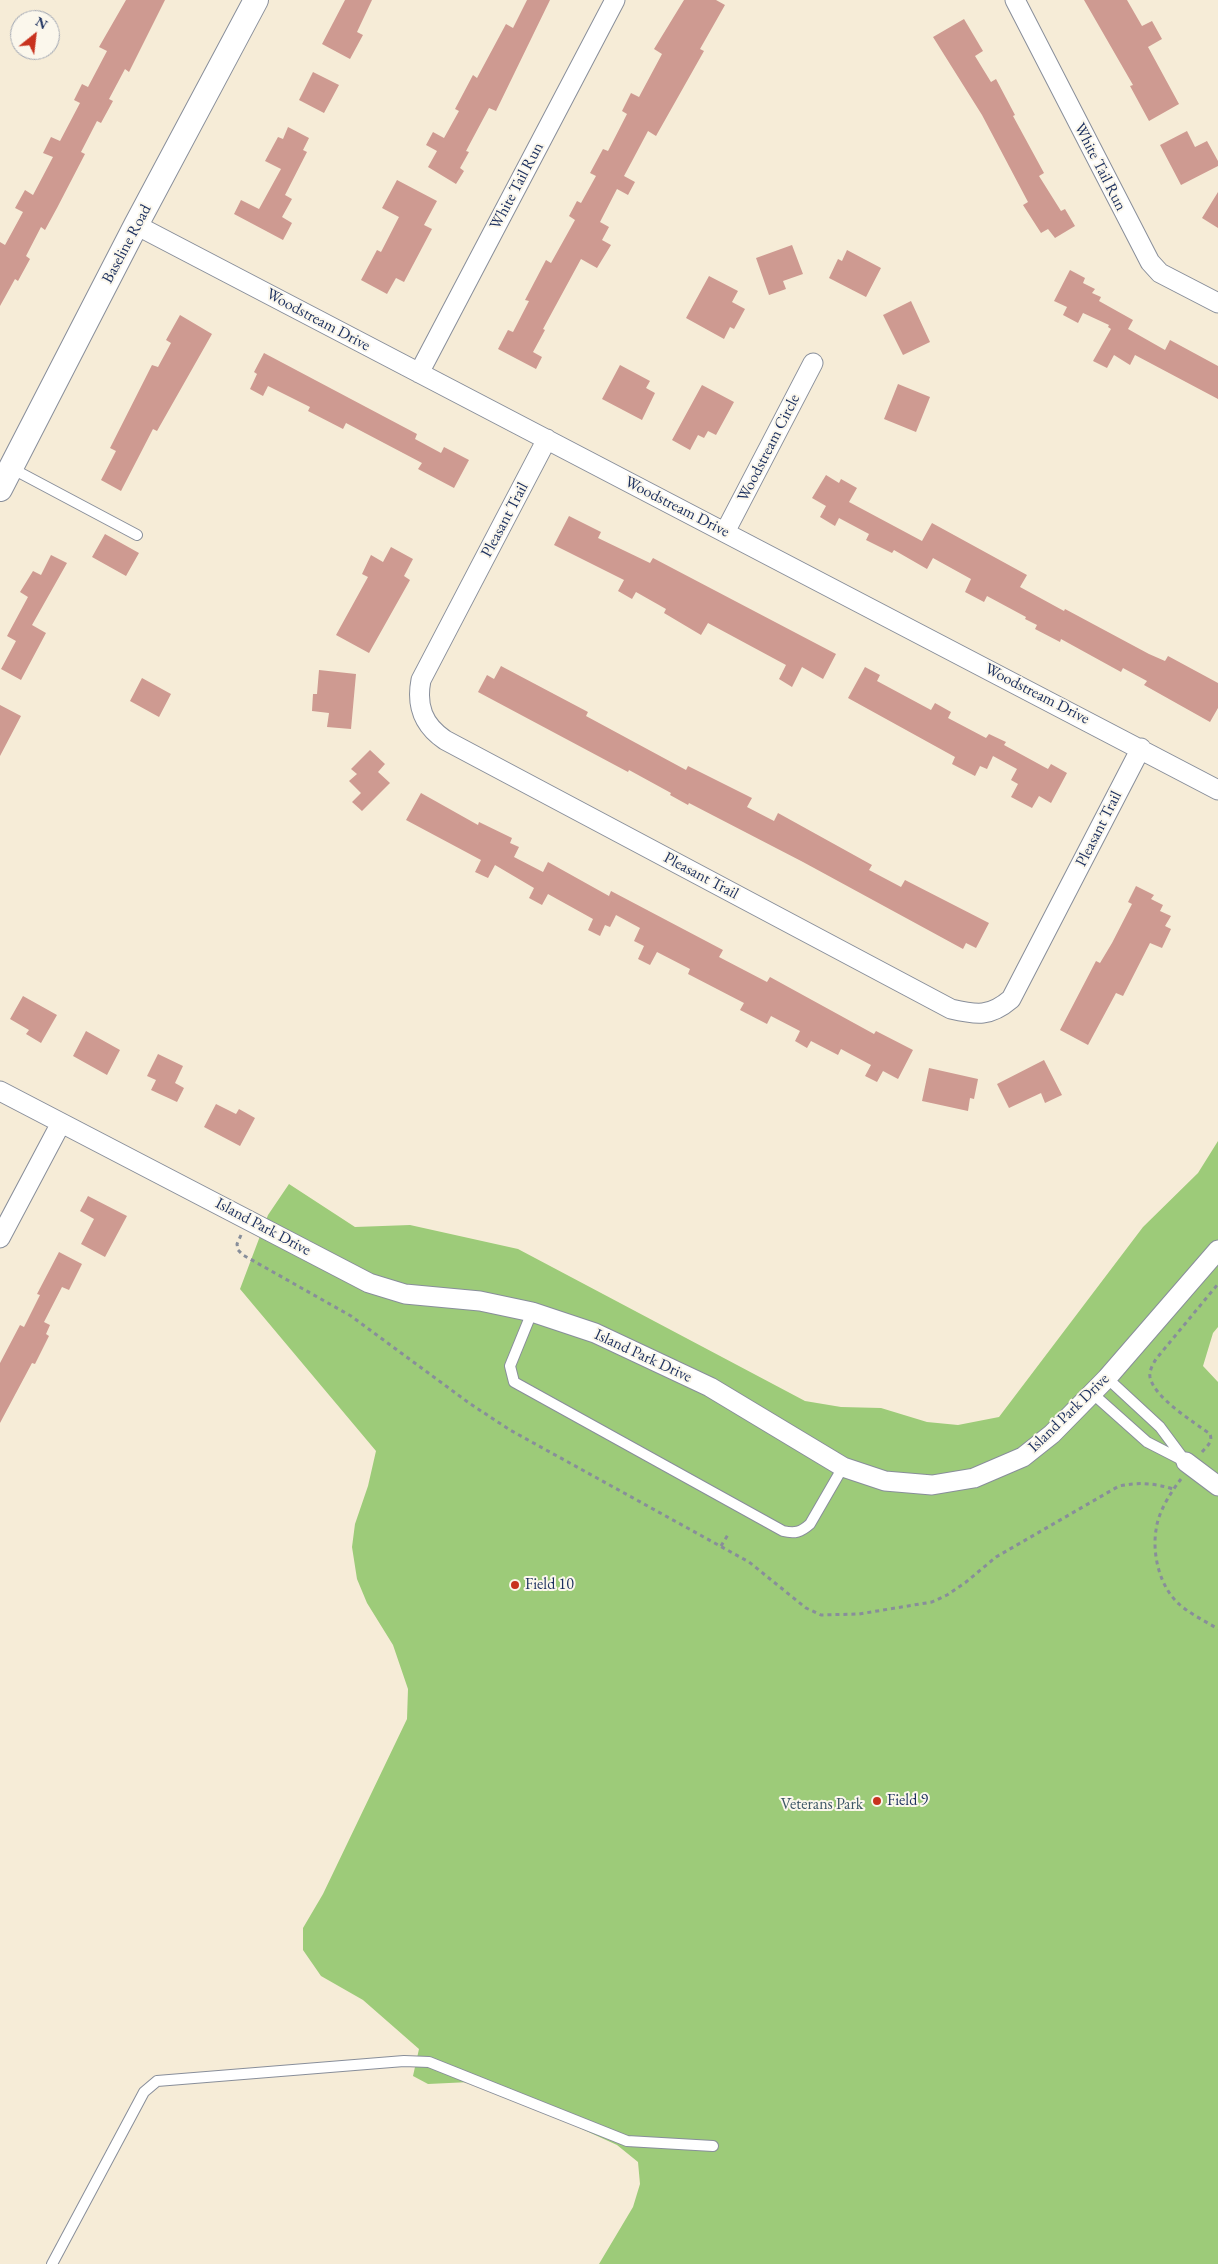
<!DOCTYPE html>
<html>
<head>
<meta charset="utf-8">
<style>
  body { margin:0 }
  #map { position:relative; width:1218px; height:2264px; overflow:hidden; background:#f6ecd7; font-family:"EB Garamond",serif }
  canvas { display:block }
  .north { position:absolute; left:10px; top:10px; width:50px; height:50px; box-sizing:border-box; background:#fbf7ec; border:1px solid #a1a7b3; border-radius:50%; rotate:29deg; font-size:14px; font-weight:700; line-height:20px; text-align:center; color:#1b2f5e }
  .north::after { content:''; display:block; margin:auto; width:18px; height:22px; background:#c8321e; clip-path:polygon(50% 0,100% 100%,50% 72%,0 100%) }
</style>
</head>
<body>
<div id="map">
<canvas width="1218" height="2264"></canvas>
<div class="north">N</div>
</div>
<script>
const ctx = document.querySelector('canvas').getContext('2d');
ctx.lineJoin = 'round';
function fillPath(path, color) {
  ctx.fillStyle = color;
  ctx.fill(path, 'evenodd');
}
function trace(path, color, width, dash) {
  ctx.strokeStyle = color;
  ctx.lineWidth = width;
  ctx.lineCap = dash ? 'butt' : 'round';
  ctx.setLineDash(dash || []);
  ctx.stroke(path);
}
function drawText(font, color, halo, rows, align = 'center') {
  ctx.font = font + ' "EB Garamond",serif';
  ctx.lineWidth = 4;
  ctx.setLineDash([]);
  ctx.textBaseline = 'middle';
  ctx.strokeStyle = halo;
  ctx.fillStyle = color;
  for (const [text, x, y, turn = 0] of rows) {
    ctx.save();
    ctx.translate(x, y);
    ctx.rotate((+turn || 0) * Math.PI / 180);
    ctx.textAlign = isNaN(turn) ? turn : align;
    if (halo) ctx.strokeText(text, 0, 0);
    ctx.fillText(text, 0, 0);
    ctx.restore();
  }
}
fillPath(new Path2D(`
  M1218 1141V1327L1213 1333 1203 1366 1218 1382V2264H599L633 2207 640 2184 638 2162 617 2145 514 2098 470 2082 428 2084 413 2076 419 2049 363 2000 321 1976 303 1950V1928L323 1894 407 1719 408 1689 393 1645 367 1603 357 1579 352 1547 355 1524 368 1486 376 1451 240 1289 268 1215 289 1184 355 1227 410 1225 518 1249 805 1401 841 1407 881 1408 927 1422 958 1425 999 1417 1143 1227 1198 1173Z`), '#9dcb79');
fillPath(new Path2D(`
  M126 0H165L129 72 125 69 109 99 113 101 101 123 97 121 81 152 85 154 57 208 45 230 41 227 26 256 30 259 18 281 15 279 0 306V242L5 245 23 212 15 208 25 190 33 195 53 157 43 153 51 137 60 141 80 103 74 100 82 84 88 87 107 51 99 47Z
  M345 0H372L357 32 363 35 350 59 322 44Z
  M527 0H550L496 111 489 108 466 151 469 152 460 168 464 171 456 184 428 167 437 151 426 145 433 132 444 138 459 111 455 109 473 75 477 78 506 24 513 28Z
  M684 0H716L725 5 700 49 704 51 656 136 648 131 631 163 624 176 635 182 628 195 617 189 600 222 609 227 602 240 611 245 597 268 581 259 543 329 545 330 533 352 542 357 536 369 498 349 508 330 513 332 529 301 525 300 546 260 551 263 575 220 569 216 577 201 581 203 596 176 590 173 603 149 608 151 627 114 622 111 631 93 639 97 662 54 654 49Z
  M1084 0H1127L1142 26 1152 21 1162 39 1148 47 1179 104 1149 121 1130 86 1133 85Z
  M964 19 983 51 975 56 991 82 996 79 1015 115 1013 116 1044 173 1039 176 1061 211 1065 209 1075 226 1055 238 1048 229 1041 233 1023 205 1028 202 982 115 933 37Z
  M313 72 339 85 324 113 299 100Z
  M288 127 309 138 303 150 307 152 285 195 292 199 282 217 292 223 283 240 234 214 241 200 259 209 281 169 265 161 278 137 283 139Z
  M1187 131 1195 147 1207 141 1218 161V166L1181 185 1160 145Z
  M397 180 437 201 424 225 432 229 404 282 396 278 387 294 361 280 377 250 381 252 399 217 382 208Z
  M1218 192V228L1202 218Z
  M792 245 803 274 783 281 786 289 769 295 756 258Z
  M847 250 881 268 866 297 829 278 838 259 842 261Z
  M1070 270 1085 278 1083 283 1095 289 1092 293 1101 297 1099 301 1133 320 1128 329 1165 350 1170 340 1218 366V399L1135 355 1130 365 1114 355 1107 368 1093 361 1111 329 1108 327 1109 325 1083 313 1078 323 1063 315 1067 307 1054 301Z
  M709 276 738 291 732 302 745 309 734 329 730 327 724 339 686 318Z
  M911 301 930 342 903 355 883 315Z
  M180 315 212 334 157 431 153 429 121 491 101 480 116 451 110 448 152 365 158 367 171 343 166 340Z
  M264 353 417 434 415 439 441 453 444 447 469 460 454 488 418 469 422 463 346 423 343 429 308 411 310 407 268 386 263 396 250 389 257 374 254 372Z
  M620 365 650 381 646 388 655 393 642 420 602 399Z
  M898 384 930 397 916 432 884 419Z
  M702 385 734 402 716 435 708 431 704 438 698 435 690 450 672 440Z
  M826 475 839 483 841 479 857 488 849 502 922 541 932 523 1027 575 1020 587 1064 611 1065 609 1149 654 1165 661 1168 656 1218 683V708L1210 722 1144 685 1147 681 1123 668 1121 672 1061 639 1060 642 1035 629 1037 625 1025 619 1026 617 987 596 984 602 965 592 971 579 933 558 927 569 894 550 892 553 866 540 869 534 839 518 835 526 820 517 826 506 812 498Z
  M569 516 601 532 598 538 650 563 653 558 836 654 823 679 802 667 792 687 779 679 786 665 708 623 701 635 664 613 666 609 636 592 632 599 618 591 624 580 554 545Z
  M105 534 139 553 126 576 92 557Z
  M391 547 413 559 404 576 410 580 369 653 336 635 368 577 362 574 371 555 383 562Z
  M51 555 67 563 32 625 46 633 21 680 1 669 16 641 7 636 28 597 20 592 33 571 41 575Z
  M501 666 588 712 586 716 686 770 688 766 752 798 747 807 774 821 778 813 872 865 869 870 901 887 905 880 989 923 976 948 966 943 963 949 803 862 689 803 688 805 670 795 671 793 629 770 628 772 478 692 487 675 494 679Z
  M865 667 880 675 877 681 931 710 935 703 951 712 948 718 986 738 989 734 1006 742 1004 745 1048 769 1051 764 1067 773 1051 803 1039 796 1032 808 1011 797 1018 784 1011 780 1017 769 993 756 987 769 980 766 975 776 952 764 955 757 848 698Z
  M319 670 356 674 351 729 327 727 329 713 312 711 313 694H317Z
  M142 678 171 694 159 717 130 701Z
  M0 705 21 716 0 756Z
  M370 750 385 764 378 772 390 783 362 811 352 802 361 793 349 781 357 774 351 769Z
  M421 793 478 825 479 822 512 838 510 843 519 847 514 857 543 872 548 862 609 896 611 891 723 950 719 957 767 982 770 977 874 1034 876 1031 913 1050 898 1079 883 1071 877 1082 865 1076 871 1065 841 1049 838 1055 811 1041 807 1048 795 1041 800 1031 771 1016 767 1024 740 1010 744 1003 688 974 690 969 657 952 650 965 638 959 644 946 634 941 640 928 616 915 610 927 605 925 600 936 588 930 593 919 548 894 542 905 529 898 534 888 495 865 488 878 475 872 481 860 406 820Z
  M1136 886 1154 895 1151 899 1163 905 1160 911 1171 916 1165 926 1171 929 1162 948 1150 943 1123 996 1116 993 1088 1045 1060 1030 1096 961 1100 963 1112 943 1132 904 1128 902Z
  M23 996 57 1015 41 1043 26 1034 29 1030 10 1019Z
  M86 1031 120 1050 107 1075 73 1056Z
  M158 1054 183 1066 175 1083 184 1088 177 1102 151 1090 156 1080 147 1076Z
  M1044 1060 1062 1095 1045 1103 1041 1093 1009 1108 997 1084Z
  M929 1068 978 1079 974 1099 970 1098 968 1111 922 1101Z
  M216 1104 236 1114 239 1109 255 1118 240 1146 204 1127Z
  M88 1196 127 1216 105 1257 81 1244 94 1219 80 1211Z
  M59 1252 82 1264 69 1290 62 1287 44 1322 50 1325 46 1334 49 1336 35 1364 32 1363 0 1423V1363L20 1325 24 1327 40 1295 37 1294Z`), '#ce9a91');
const service = new Path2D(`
  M11 468 137 535
  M532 1312 510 1366 514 1382 783 1531C795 1534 801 1532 810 1524L843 1467
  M1092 1393 1147 1442 1186 1462 1160 1427 1107 1378
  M52 2264 144 2092 157 2081 404 2061 429 2062 627 2141 713 2146`);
const minor = new Path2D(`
  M1015 0 1150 262 1160 273 1218 303
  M136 225 1218 790
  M419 373 615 0
  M547 439 421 680C416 706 423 725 445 740L951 1009C977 1015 990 1017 1011 999L1141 748
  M725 532 813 363
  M0 1091 369 1283 405 1294 480 1301 532 1312 595 1333 710 1387 843 1467 885 1481 932 1485 974 1478 1023 1457 1052 1434 1107 1378 1218 1250
  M0 1238 61 1123
  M1186 1462 1218 1486`);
const tertiary = new Path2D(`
  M0 489 136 225 256 0`);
trace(service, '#888e9a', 12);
trace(minor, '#888e9a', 21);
trace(tertiary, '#888e9a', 26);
trace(new Path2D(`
  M241 1235 237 1244 238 1250 243 1255 351 1316 469 1403 510 1430 749 1562 806 1608 821 1615 859 1614 932 1602 947 1595 966 1582 996 1557 1119 1486C1139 1482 1154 1483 1173 1489
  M1202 1452C1207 1446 1213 1442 1210 1434 1194 1422 1154 1398 1150 1377 1149 1371 1153 1364 1156 1359L1218 1284
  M1181 1479C1171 1492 1158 1512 1156 1530 1152 1555 1160 1587 1179 1604 1190 1614 1205 1621 1218 1629
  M721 1546 729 1533`), '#888e9a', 3, [4, 4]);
trace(service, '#fff', 10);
trace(minor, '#fff', 19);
trace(tertiary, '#fff', 24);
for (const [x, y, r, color] of [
  [515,1585,5,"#c8321e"],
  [877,1801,5,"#c8321e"]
]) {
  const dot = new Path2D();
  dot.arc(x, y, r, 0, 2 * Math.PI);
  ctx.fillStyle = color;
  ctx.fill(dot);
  trace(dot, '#fbf7ec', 2);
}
drawText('16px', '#1b2f5e', '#fbf7ec', [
  ["White Tail Run",1100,167,63],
  ["White Tail Run",517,186,-62],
  ["Baseline Road",127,244,-62],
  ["Woodstream Drive",318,320,28],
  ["Woodstream Circle",769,448,-63],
  ["Woodstream Drive",677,507,27],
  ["Pleasant Trail",505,520,-62],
  ["Woodstream Drive",1037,694,27],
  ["Pleasant Trail",1099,829,-63],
  ["Pleasant Trail",701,876,28],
  ["Island Park Drive",263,1227,28],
  ["Island Park Drive",643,1356,25],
  ["Island Park Drive",1069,1413,-44]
]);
drawText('16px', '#1b2f5e', '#fbf7ec', [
  ["Field 10",525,1585],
  ["Field 9",887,1801]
], 'left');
drawText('16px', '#3c5665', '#fbf7ec', [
  ["Veterans Park",822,1805]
]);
</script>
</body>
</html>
